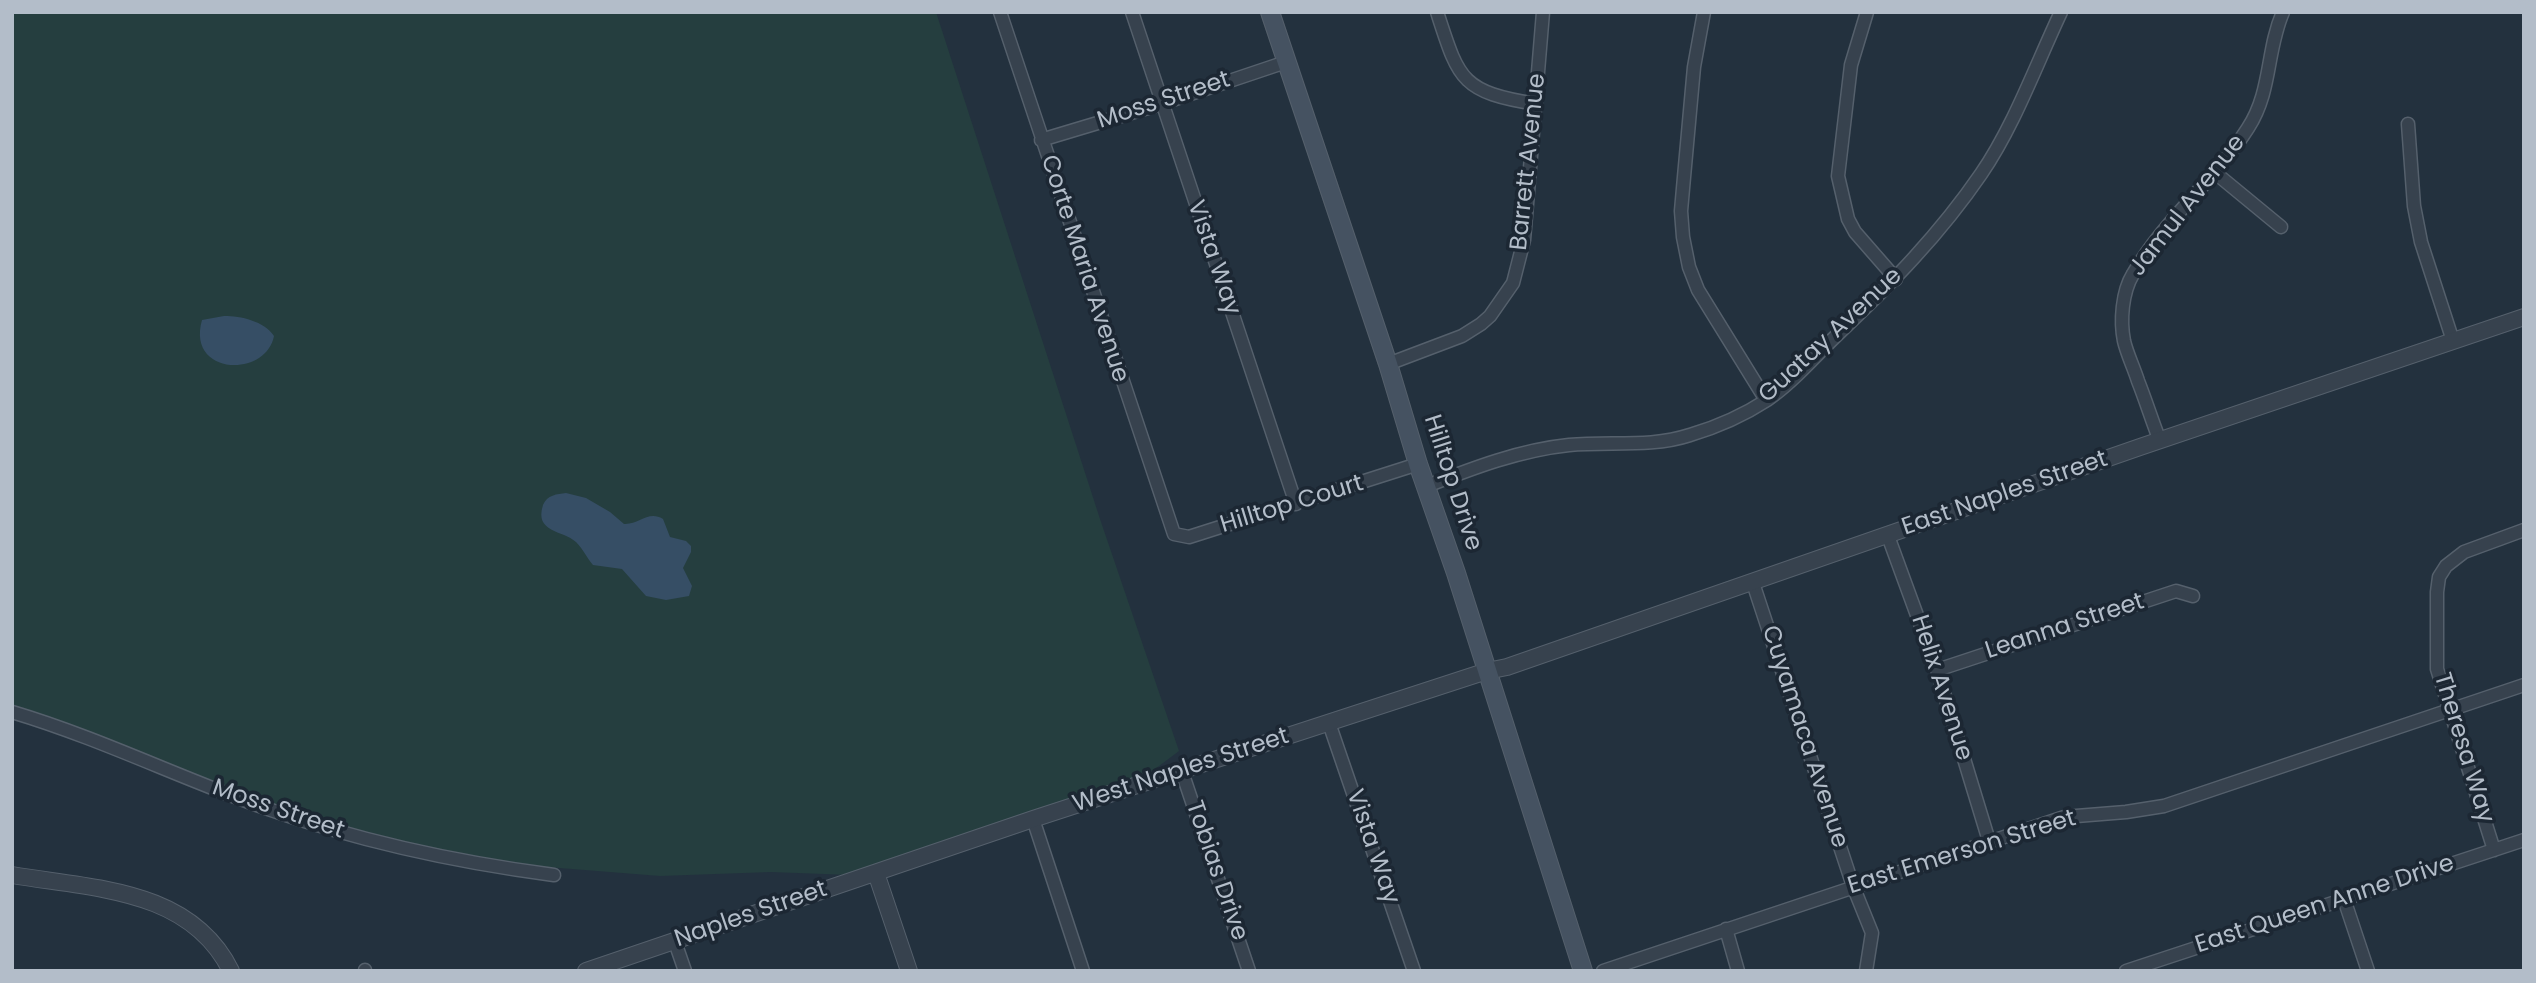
<!DOCTYPE html>
<html>
<head>
<meta charset="utf-8">
<style>
  body { margin:0 }
  #map { position:relative; width:2536px; height:983px; overflow:hidden; background:#23313e; font-family:Poppins,sans-serif }
  canvas { display:block }
  .frame { position:absolute; inset:0; border:14px solid #b3bdc9; pointer-events:none }
</style>
</head>
<body>
<div id="map">
<canvas width="2536" height="983"></canvas>
<div class="frame"></div>
</div>
<script>
const ctx = document.querySelector('canvas').getContext('2d');
ctx.lineJoin = 'round';
function fillPath(path, color) {
  ctx.fillStyle = color;
  ctx.fill(path, 'evenodd');
}
function trace(path, color, width, dash) {
  ctx.strokeStyle = color;
  ctx.lineWidth = width;
  ctx.lineCap = dash ? 'butt' : 'round';
  ctx.setLineDash(dash || []);
  ctx.stroke(path);
}
function drawText(font, color, halo, rows, align = 'center') {
  ctx.font = font + ' Poppins,sans-serif';
  ctx.lineWidth = 7;
  ctx.setLineDash([]);
  ctx.textBaseline = 'middle';
  ctx.strokeStyle = halo;
  ctx.fillStyle = color;
  for (const [text, x, y, turn = 0] of rows) {
    ctx.save();
    ctx.translate(x, y);
    ctx.rotate((+turn || 0) * Math.PI / 180);
    ctx.textAlign = isNaN(turn) ? turn : align;
    if (halo) ctx.strokeText(text, 0, 0);
    ctx.fillText(text, 0, 0);
    ctx.restore();
  }
}
fillPath(new Path2D(`
  M12 12H936L1100 519 1179 751 1119 796 877 876 771 872 660 876 522 865 467 857 294 817 12 708Z`), '#253e3f');
fillPath(new Path2D(`
  M224 316C241 316 264 321 274 336 266 378 186 376 202 320Z
  M566 493 586 498 610 512 624 524C639 525 648 510 663 519L670 537 686 541 691 546V552L683 568 692 586 689 596 666 600 646 596 622 569 593 565C587 558 583 549 576 542 563 530 534 533 543 505 547 495 557 494 566 493Z`), '#364e65');
const minor = new Path2D(`
  M1000 12 1174 534 1189 537 1418 464
  M1132 12 1296 504
  M1437 12C1459 80 1461 92 1536 104
  M1704 12 1694 67 1684 177 1681 211 1683 237 1689 267 1698 290 1766 400
  M1867 12 1851 65 1838 176 1848 219 1855 232 1896 279
  M2408 124 2414 206 2421 242 2453 341
  M1041 140 1161 104 1286 62
  M2213 171 2281 227
  M1388 364 1462 336 1481 324 1490 316 1513 283 1524 240 1543 12
  M2160 441C2152 421 2146 401 2138 381 2134 368 2127 354 2124 341 2120 321 2122 292 2133 274 2164 220 2215 180 2248 128 2272 91 2266 51 2283 12
  M1427 486C1473 468 1520 450 1569 445 1610 441 1650 448 1690 435 1717 427 1744 415 1767 400 1793 382 1814 357 1837 335 1890 285 1940 234 1981 174 2014 126 2036 65 2061 12
  M1888 536 1937 670 1989 841
  M1753 583 1853 886 1872 933 1866 971
  M1937 670 2176 591 2193 596
  M12 712C99 738 180 778 265 808 358 841 455 862 554 875
  M1329 723 1414 971
  M1182 772 1249 971
  M1033 819 1083 971
  M2494 850 2437 669V592L2439 577 2446 566 2464 552 2524 530
  M2344 899 2368 971
  M1726 929 1738 971
  M675 942 685 971
  M365 970V971
  M1603 971 2064 817 2126 812 2164 806 2524 685
  M2126 971 2524 840`);
const tertiary = new Path2D(`
  M876 873 909 971
  M12 875C93 889 190 888 231 971
  M586 971 1033 819 1487 671 1507 667 2140 447 2524 317`);
const secondary = new Path2D(`
  M1270 12 1388 364 1418 464 1456 573 1583 971`);
trace(minor, '#55606c', 15);
trace(tertiary, '#55606c', 18);
trace(secondary, '#55606c', 20);
trace(minor, '#37424e', 12);
trace(tertiary, '#37424e', 16);
trace(secondary, '#455261', 18);
drawText('24px', '#b3bdc9', '#1c2733', [
  ["Moss Street",1164,101,-18],
  ["Barrett Avenue",1529,162,-84],
  ["Jamul Avenue",2188,206,-52],
  ["Vista Way",1213,258,71],
  ["Corte Maria Avenue",1084,269,72],
  ["Guatay Avenue",1831,336,-43],
  ["Hilltop Drive",1452,483,72],
  ["East Naples Street",2005,494,-19],
  ["Hilltop Court",1292,505,-17],
  ["Leanna Street",2065,627,-18],
  ["Helix Avenue",1941,688,72],
  ["Cuyamaca Avenue",1804,737,72],
  ["Theresa Way",2463,748,73],
  ["West Naples Street",1181,771,-18],
  ["Moss Street",278,810,19],
  ["Vista Way",1372,847,71],
  ["East Emerson Street",1962,853,-17],
  ["Tobias Drive",1216,871,71],
  ["East Queen Anne Drive",2325,905,-18],
  ["Naples Street",751,915,-19]
]);
</script>
</body>
</html>
